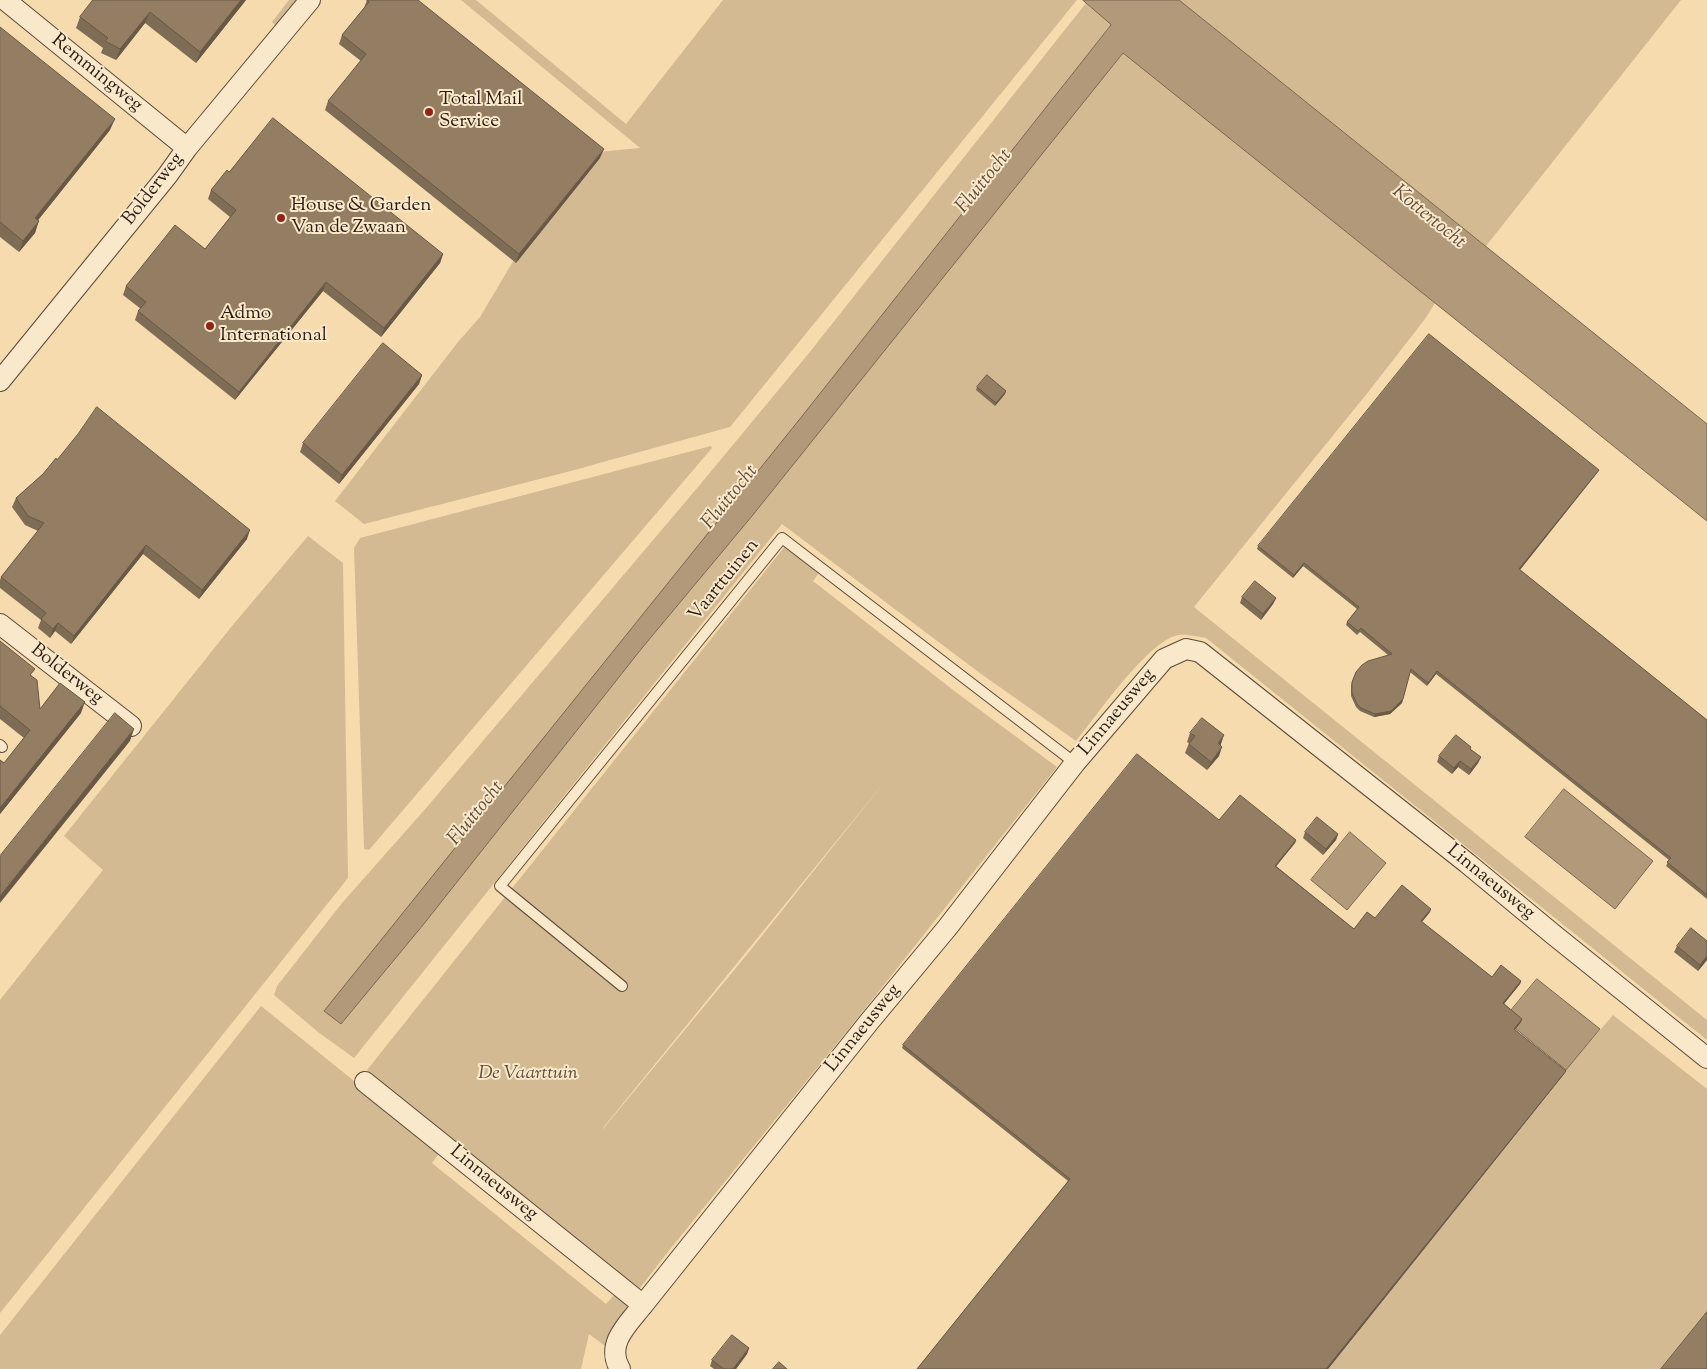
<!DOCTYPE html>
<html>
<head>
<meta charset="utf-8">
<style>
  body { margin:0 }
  canvas { display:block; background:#f6dbae }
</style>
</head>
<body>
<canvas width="1707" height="1369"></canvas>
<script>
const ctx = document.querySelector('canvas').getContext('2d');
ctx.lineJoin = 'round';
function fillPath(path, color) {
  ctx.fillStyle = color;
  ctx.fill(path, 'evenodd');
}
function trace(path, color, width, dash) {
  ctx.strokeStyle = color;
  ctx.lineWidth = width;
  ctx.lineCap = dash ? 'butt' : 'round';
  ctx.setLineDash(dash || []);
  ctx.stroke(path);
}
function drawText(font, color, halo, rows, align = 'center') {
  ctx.font = font + ' "Sorts Mill Goudy",serif';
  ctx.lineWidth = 4;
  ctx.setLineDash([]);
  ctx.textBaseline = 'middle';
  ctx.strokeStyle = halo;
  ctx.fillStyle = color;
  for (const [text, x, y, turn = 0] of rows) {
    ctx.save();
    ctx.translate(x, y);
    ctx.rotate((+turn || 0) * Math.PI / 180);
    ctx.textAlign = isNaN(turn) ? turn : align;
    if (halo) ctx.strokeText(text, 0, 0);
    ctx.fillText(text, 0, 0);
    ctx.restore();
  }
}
fillPath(new Path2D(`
  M289 0H305L281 31 272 22Z
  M461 0H476L626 124 723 0H1077L730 427 567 472 364 524 335 501 458 342 480 317 515 258 598 152 640 148Z
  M1179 0H1681L1486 246Z
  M1086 3 1111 25 803 415 325 1011 341 1024 423 925 642 648 752 516 1123 53 1435 303 1425 319 1369 391 1194 607 1707 1020V1040L1206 638C1198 637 1187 634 1179 635 1149 639 1096 717 1076 741L977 671 782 524 354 1058 318 1032 274 995 277 986 342 903 427 807 698 487 809 353Z
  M711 446 712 448 369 850 364 849 354 548 360 538Z
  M308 536 343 563 348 878 0 1313V1000L103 870 64 836 232 626Z
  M790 540 823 567 813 581 957 693 1057 767 856 1020 667 1253 640 1288 628 1285 367 1070ZM886 780 749 952 603 1129V1128Z
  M261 1006 441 1151 432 1163 606 1304 617 1292 630 1308 605 1346 589 1334 581 1369H0V1335Z
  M1613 1015 1707 1089V1318L1667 1369H1326L1561 1078 1566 1070Z`), '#d3ba93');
const water = new Path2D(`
  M1083 0H1179L1707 424V521L1123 53 752 516 642 648 423 925 341 1024 324 1011 803 415 1111 25Z
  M1564 789 1653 861 1615 909 1525 837Z
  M1350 832 1386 863 1347 910 1311 880Z
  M1537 979 1600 1029 1566 1070 1504 1019Z`);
fillPath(water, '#b19979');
trace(water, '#7b6650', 1);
const lane = new Path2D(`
  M0 745 2 747
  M622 986 500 886 782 538 1075 763`);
const street = new Path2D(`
  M5 0 187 148
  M0 381 167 176 187 148 310 0
  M0 624 131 726
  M365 1082 643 1305
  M620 1369C605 1344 628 1324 643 1305L869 1022 947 928 1075 763 1164 659 1186 649 1200 652 1467 863 1554 935 1707 1058`);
trace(lane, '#5d4a39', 12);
trace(street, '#5d4a39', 22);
trace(lane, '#f9e8ca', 10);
trace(street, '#f9e8ca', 20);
fillPath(new Path2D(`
  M93 0H246L196 63 145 23 116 60 101 53 103 48 76 28 80 17Z
  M367 0 600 158 516 263 325 110 328 101 361 61 339 44 342 35 364 8Z
  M0 27 110 130 38 220 35 233 19 252 0 237Z
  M229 172 443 254 440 263 381 337 323 291 235 400 135 320 138 311 141 309 123 295 126 286 205 249 230 217 208 199 211 190Z
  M422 375 419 384 339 484 300 452 303 443Z
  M977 387 1005 394 995 406 976 390Z
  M57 460 247 539 199 599 143 554 71 644 55 631 50 638 38 628 41 620 0 588V580L1 577 38 531 25 525 12 507 16 498 43 474Z
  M1599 470 1597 473 1520 570 1707 720V899L1666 866 1669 860 1436 674 1427 686 1410 672 1402 703 1390 714 1374 717 1360 711 1356 707 1351 696V685L1356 672 1388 655 1360 632 1357 635 1346 625 1347 622 1357 609 1303 566 1293 578 1257 549 1258 546Z
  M1242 597 1276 598 1273 604 1261 620 1240 603Z
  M0 641 32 676 40 709 81 713 0 814V760L4 763 24 738 0 719Z
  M1190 733 1221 744 1219 756 1207 770 1185 753 1189 743 1187 742Z
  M1470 749 1481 757 1478 763 1469 775 1458 767 1452 774 1437 762 1439 756Z
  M1219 820 1296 840 1295 843 1276 866 1354 929 1375 918 1430 912 1422 922 1492 977 1521 981 1520 984 1504 1004 1522 1019 1521 1022 1515 1030 1564 1074 1328 1369H917L1068 1181 902 1048 903 1045Z
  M1305 832 1338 834 1336 840 1323 855 1303 838Z
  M1707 941V960L1698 971 1674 952 1677 946Z
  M749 1348 747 1354 736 1369H714L710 1366 712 1360Z`), '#7f6c55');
fillPath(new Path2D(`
  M241 0H246L196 63 200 52Z
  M150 12 145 23 116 60 120 49Z
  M115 119 110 130 31 229 35 218Z
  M604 149 600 158 516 263 519 254Z
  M39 221 35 233 19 252 23 241Z
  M443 254 440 263 381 337 384 328Z
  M326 282 323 291 235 400 239 392Z
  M422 375 419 384 339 484 342 475Z
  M1006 391 1005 394 995 406 996 403Z
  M1599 470 1597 473 1518 572 1519 569Z
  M250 530 247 539 199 599 202 590Z
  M146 545 143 554 71 644 74 636Z
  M1304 563 1303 566 1293 578 1294 575Z
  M1276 598 1273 604 1261 620 1263 614Z
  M58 623 55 631 50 638 53 629Z
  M1437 671 1436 674 1427 686 1428 683Z
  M1403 699 1402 703 1390 714 1374 717 1375 714Z
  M85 702 81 713 0 814V808Z
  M134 729 130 741 0 903V896Z
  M1224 735 1221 744 1214 752 1218 743Z
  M1222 747 1219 756 1207 770 1211 762Z
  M1481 757 1478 763 1469 775 1471 769Z
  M1460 761 1458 767 1452 774 1454 768Z
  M1338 834 1336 840 1323 855 1326 849Z
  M1296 840 1295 843 1274 869 1275 866Z
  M1431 909 1430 912 1420 924 1421 921Z
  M1707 956V960L1698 971 1700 965Z
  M1521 981 1520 984 1502 1006 1503 1003Z
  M1522 1019 1521 1022 1513 1032 1514 1029Z
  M1566 1071 1564 1074 1328 1369H1326Z
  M749 1348 747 1354 736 1369H733Z`), '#685845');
const building = new Path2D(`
  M93 0H241L200 52 150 12 120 49 105 41 108 38 80 17Z
  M367 0H418L604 149 519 254 328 101 366 54 342 35 369 2Z
  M0 27 115 119 35 218 39 221 23 241 0 222Z
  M273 118 443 254 384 328 326 282 239 392 138 311 146 302 126 286 175 225 205 249 236 210 211 190 227 170 229 172Z
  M1429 334 1599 470 1519 569 1707 720V895L1667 862 1671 858 1437 671 1428 683 1411 669 1403 699 1391 711 1375 714 1361 708 1357 704 1352 693V682L1356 672 1362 665 1368 661 1392 654 1361 628 1358 631 1347 622 1359 607 1304 563 1294 575 1258 546Z
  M383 343 422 375 342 475 303 443Z
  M987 375 1006 391 996 403 977 387Z
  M97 407 250 530 202 590 146 545 74 636 58 623 53 629 41 619 46 613 1 577 44 523 28 516 16 498 43 474 56 458 57 460 78 434Z
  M1255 581 1276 598 1263 614 1242 597Z
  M0 641 35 669 30 675 37 680 40 709 60 683 85 702 0 808V760L4 763 30 730 0 706Z
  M115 713 134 729 0 896V856Z
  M1202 718 1224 735 1218 743 1222 747 1211 762 1189 744 1195 736 1190 733Z
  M1456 735 1471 747 1470 749 1481 757 1471 769 1460 761 1454 768 1439 756Z
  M1137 754 1219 820 1240 795 1296 840 1275 866 1354 929 1367 912 1375 918 1402 885 1431 909 1421 921 1492 977 1501 965 1521 981 1503 1003 1522 1019 1514 1029 1566 1071 1326 1369H917L1070 1179 903 1045Z
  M1317 817 1338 834 1326 849 1305 832Z
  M1691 928 1707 941V956L1700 965 1677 946Z
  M1707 1312V1369H1661Z
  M732 1335 749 1348 733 1369H724L712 1360Z
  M779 1362 787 1369H773Z`);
fillPath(building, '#947e63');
trace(building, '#685845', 1);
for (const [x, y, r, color] of [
  [429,112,5,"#8f2418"],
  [281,218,5,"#8f2418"],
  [210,326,5,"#8f2418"]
]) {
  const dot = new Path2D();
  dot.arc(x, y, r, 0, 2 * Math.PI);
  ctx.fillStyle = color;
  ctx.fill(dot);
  trace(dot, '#f9e8ca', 2);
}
drawText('19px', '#2a1a12', '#f9e8ca', [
  ["Remmingweg",96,74,39],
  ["Bolderweg",154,190,-52],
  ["Vaarttuinen",725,581,-51],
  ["Bolderweg",66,675,38],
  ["Linnaeusweg",1118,713,-50],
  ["Linnaeusweg",1490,883,39],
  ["Linnaeusweg",864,1029,-51],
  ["Linnaeusweg",493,1184,39]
]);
drawText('19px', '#2a1a12', '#f9e8ca', [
  ["Total Mail",439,101],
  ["Service",439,123],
  ["House & Garden",291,207],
  ["Van de Zwaan",291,229],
  ["Admo",220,315],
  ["International",220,337]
], 'left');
drawText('italic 19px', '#5d4a39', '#f9e8ca', [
  ["De Vaarttuin",528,1075]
]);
drawText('italic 20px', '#604d3b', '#f9e8ca', [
  ["Fluittocht",985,182,-51],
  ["Kottertocht",1428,218,39],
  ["Fluittocht",731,498,-51],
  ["Fluittocht",477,814,-51]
]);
</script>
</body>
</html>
